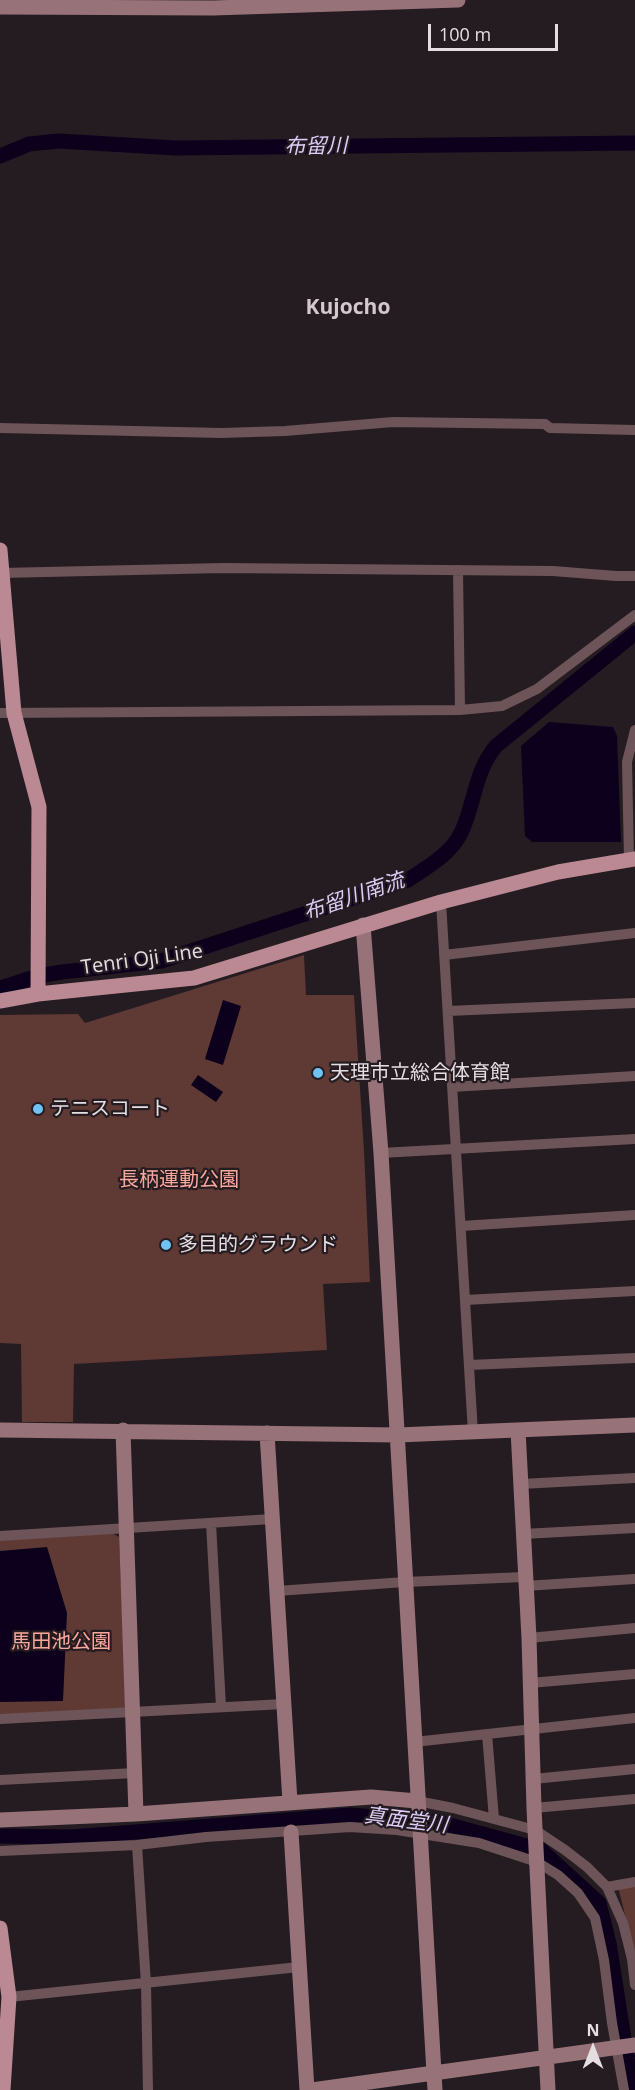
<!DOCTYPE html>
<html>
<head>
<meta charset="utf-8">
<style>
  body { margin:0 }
  #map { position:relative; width:635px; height:2090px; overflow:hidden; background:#251c21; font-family:"Open Sans",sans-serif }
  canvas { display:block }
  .north { position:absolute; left:563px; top:2018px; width:60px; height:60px; -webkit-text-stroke:4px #251c21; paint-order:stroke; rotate:0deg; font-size:16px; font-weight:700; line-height:24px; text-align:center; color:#e4dde1 }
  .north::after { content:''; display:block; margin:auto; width:21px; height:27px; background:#e4dde1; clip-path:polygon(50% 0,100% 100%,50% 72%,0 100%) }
  .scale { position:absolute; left:428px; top:24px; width:130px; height:27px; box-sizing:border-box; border:3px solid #e4dde1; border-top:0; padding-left:8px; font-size:18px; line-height:21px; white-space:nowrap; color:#e4dde1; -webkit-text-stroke:4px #251c21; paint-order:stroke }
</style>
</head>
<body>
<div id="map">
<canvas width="635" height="2090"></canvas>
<div class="north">N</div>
<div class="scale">100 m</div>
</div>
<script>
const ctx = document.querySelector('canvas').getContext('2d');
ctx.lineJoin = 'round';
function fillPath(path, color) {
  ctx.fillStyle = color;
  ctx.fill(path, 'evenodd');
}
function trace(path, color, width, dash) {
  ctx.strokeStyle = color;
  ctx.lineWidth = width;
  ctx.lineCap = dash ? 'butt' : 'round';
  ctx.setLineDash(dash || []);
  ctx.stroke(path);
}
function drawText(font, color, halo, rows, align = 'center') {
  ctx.font = font + ' "Open Sans","Noto Sans JP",sans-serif';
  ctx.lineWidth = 4.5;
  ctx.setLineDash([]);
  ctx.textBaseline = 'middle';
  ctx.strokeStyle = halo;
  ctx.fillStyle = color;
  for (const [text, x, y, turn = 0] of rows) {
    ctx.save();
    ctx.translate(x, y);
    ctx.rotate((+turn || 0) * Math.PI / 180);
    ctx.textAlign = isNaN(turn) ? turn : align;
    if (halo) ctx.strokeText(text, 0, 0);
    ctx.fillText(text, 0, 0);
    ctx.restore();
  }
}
fillPath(new Path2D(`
  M304 955 306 995H354L364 1151 370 1282 323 1284 327 1350 74 1364 73 1422H22L21 1344 0 1343V1015L78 1014 85 1023Z
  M112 1533 119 1537 126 1706 124 1708 0 1715V1540Z
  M635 1885V1954L618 1887Z`), '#5f3934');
fillPath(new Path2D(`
  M549 722 613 727 617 736 621 842H532L525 836 521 746Z
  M223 1000 241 1006 223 1065 205 1059Z
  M198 1075 223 1092 216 1102 191 1085Z
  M47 1547 67 1613 63 1701 0 1702V1551Z`), '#0c001d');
trace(new Path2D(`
  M627 2057 635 2056`), '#0c001d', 2);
trace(new Path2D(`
  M0 156 29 144 59 141 176 148 635 143
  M0 988 38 976 62 972 161 961 408 880C427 867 450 855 461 833 475 804 474 772 496 746L635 633
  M0 1836 72 1837 350 1815 439 1822 541 1850 599 1903 609 1943 632 2090`), '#0c001d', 15);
trace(new Path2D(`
  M0 428 222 433 285 431 393 422 545 424 550 428 635 430
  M458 570 460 710
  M1 573 223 568 553 571 616 576H635
  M0 713 460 710 502 706 537 689 635 615
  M629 860 627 762 635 730
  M441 902 473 1433
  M444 955 635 933
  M448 1011 635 1003
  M452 1087 635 1076
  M381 1153 635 1139
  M461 1226 635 1215
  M465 1300 635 1291
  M469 1365 635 1358
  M521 1484 635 1478
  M211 1523 221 1707
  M523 1534 635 1528
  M0 1536 272 1519
  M525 1586 635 1579
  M277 1591 405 1582 524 1577
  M529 1638 635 1628
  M530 1683 635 1674
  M0 1719 284 1704
  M487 1734 494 1819
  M414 1742 635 1718
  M533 1779 635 1769
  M0 1780 135 1773
  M417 1801 453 1808 535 1830 565 1850 587 1867 607 1887 623 1923 632 1959 635 1985
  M534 1808 635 1799
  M137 1845 146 1984 148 2090
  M0 1851 137 1845 206 1837 350 1827 397 1830 479 1843 537 1862 558 1875 578 1893 595 1918 604 1960 612 2023 624 2090
  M607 1887 635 1882
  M9 1997 299 1967`), '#6c5459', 10);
trace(new Path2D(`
  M0 7 213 8 458 0
  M363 925 381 1153 435 2090
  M0 1430 398 1435 635 1425
  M123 1430 136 1814
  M518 1430 529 1638 534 1808 548 2090
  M267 1433 290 1802
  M0 1820 136 1814 371 1797 417 1801
  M291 1832 307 2090
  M312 2090 635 2045`), '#987279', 15);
trace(new Path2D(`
  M0 550 14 713 39 807 38 994
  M0 1001 38 994 194 978 441 902 558 872 635 859
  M0 1928 9 1997 3 2090`), '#ba8993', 15);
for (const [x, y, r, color] of [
  [318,1073,6,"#6fc2f4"],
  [38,1109,6,"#6fc2f4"],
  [166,1245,6,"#6fc2f4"]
]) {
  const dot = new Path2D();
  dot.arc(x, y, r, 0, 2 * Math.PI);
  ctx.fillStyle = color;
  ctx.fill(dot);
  trace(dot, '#251c21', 2);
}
drawText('20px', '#e4dde1', '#251c21', [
  ["Tenri Oji Line",142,960,-8]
]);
drawText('20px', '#e4dde1', '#251c21', [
  ["天理市立総合体育館",330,1073],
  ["テニスコート",50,1109],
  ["多目的グラウンド",178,1245]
], 'left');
drawText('20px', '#faa69b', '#251c21', [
  ["長柄運動公園",179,1180],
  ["馬田池公園",61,1642]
]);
drawText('italic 21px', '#dccdf8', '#251c21', [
  ["布留川",316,147,-1],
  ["布留川南流",354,897,-19],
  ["真面堂川",406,1821,7]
]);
drawText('bold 21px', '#d4c7ce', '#251c21', [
  ["Kujocho",348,308]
]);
</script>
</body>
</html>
